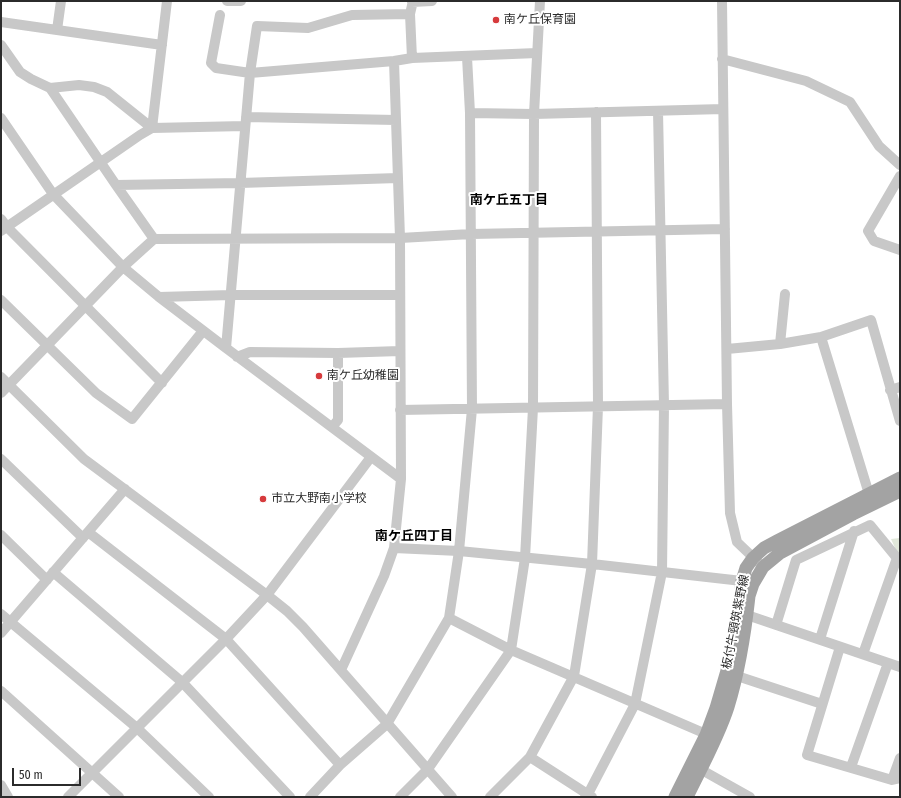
<!DOCTYPE html>
<html>
<head>
<meta charset="utf-8">
<style>
  body { margin:0 }
  #map { position:relative; width:901px; height:798px; overflow:hidden; background:#fff; font-family:"Fira Sans Condensed",sans-serif }
  canvas { display:block }
  .frame { position:absolute; inset:0; border:2px solid #2b2b2b; pointer-events:none }
  .scale { position:absolute; left:12px; top:768px; width:69px; height:18px; box-sizing:border-box; border:2px solid #2b2b2b; border-top:0; padding-left:5px; font-size:12px; line-height:14px; white-space:nowrap; color:#2b2b2b; -webkit-text-stroke:3px #fff; paint-order:stroke }
</style>
</head>
<body>
<div id="map">
<canvas width="901" height="798"></canvas>
<div class="frame"></div>
<div class="scale">50 m</div>
</div>
<script>
const ctx = document.querySelector('canvas').getContext('2d');
ctx.lineJoin = 'round';
function fillPath(path, color) {
  ctx.fillStyle = color;
  ctx.fill(path, 'evenodd');
}
function trace(path, color, width, dash) {
  ctx.strokeStyle = color;
  ctx.lineWidth = width;
  ctx.lineCap = dash ? 'butt' : 'round';
  ctx.setLineDash(dash || []);
  ctx.stroke(path);
}
function drawText(font, color, halo, rows, align = 'center') {
  ctx.font = font + ' "Fira Sans Condensed","Noto Sans JP",sans-serif';
  ctx.lineWidth = 4;
  ctx.setLineDash([]);
  ctx.textBaseline = 'middle';
  ctx.strokeStyle = halo;
  ctx.fillStyle = color;
  for (const [text, x, y, turn = 0] of rows) {
    ctx.save();
    ctx.translate(x, y);
    ctx.rotate((+turn || 0) * Math.PI / 180);
    ctx.textAlign = isNaN(turn) ? turn : align;
    if (halo) ctx.strokeText(text, 0, 0);
    ctx.fillText(text, 0, 0);
    ctx.restore();
  }
}
fillPath(new Path2D(`
  M900 538V559L891 539Z`), '#e1e8da');
trace(new Path2D(`
  M227 1H241
  M722 1 727 404 730 513 737 542 759 563
  M412 2 432 1
  M410 14 412 58
  M220 15 211 63 216 68 250 73 394 61 412 58 537 53
  M1 22 162 45
  M57 30 61 1
  M1 45 20 72 31 79 50 88 79 85 94 87 107 92 152 128
  M467 57 470 113
  M722 59 806 81 850 102 879 146 900 165
  M50 88 116 185 154 239
  M246 117 396 120
  M1 118 53 194 123 267 159 297 226 348
  M152 128 167 1
  M900 176 868 231 874 241 900 250
  M116 185 240 183 398 178
  M1 219 7 227 162 383
  M1 231 140 135 152 128 245 126
  M159 297 231 295H400
  M1 300 96 393 132 419 203 331
  M821 337 869 494
  M780 344 821 337 871 320 900 421
  M727 349 780 344 785 294
  M237 357 250 352 338 353 400 351
  M1 377 84 459 267 595 287 611 303 627 452 797
  M890 390 900 387
  M1 393 123 267 154 239 400 238 471 234 725 229
  M400 410 727 404
  M332 427 338 420V353
  M1 459 83 538
  M401 479 226 348 250 73 257 26 308 28 352 15 410 14 413 1
  M88 532 226 639 340 765
  M1 535 47 580
  M394 548 459 551 592 564 742 581 748 583
  M53 572 182 682 290 797
  M1 614 137 728 209 797
  M747 615 900 667
  M449 618 511 650 713 737
  M776 625 796 560 870 525 897 558 863 654
  M1 633 125 489
  M820 639 854 531
  M840 647 807 755 892 780 900 778
  M341 670 384 576 394 548 401 479 400 238 394 61
  M731 674 822 704
  M1 691 119 797
  M530 757 592 797
  M851 767 888 663
  M695 768 700 769 750 797
  M892 780 900 758
  M1 785 8 797
  M68 797 226 639 267 595 371 457
  M310 797 340 765 387 724 449 618 459 551 472 409 470 113 534 114 723 109
  M400 797 428 769 511 650 525 558 533 408 534 114 540 1
  M490 797 530 757 574 676 592 564 598 406 596 112
  M585 797 588 794 635 704 662 572 664 405 658 111`), '#c8c8c8', 10);
trace(new Path2D(`
  M675 797 706 735 716 708 733 650 742 581 746 568 753 558 764 548 777 541 900 478
  M687 797C701 768 718 738 728 707 739 671 745 633 749 596L753 584 763 567 780 553 853 514 900 491`), '#a3a3a3', 13);
for (const [x, y, r, color] of [
  [496,20,4,"#d63a3c"],
  [319,376,4,"#d63a3c"],
  [263,499,4,"#d63a3c"]
]) {
  const dot = new Path2D();
  dot.arc(x, y, r, 0, 2 * Math.PI);
  ctx.fillStyle = color;
  ctx.fill(dot);
  trace(dot, '#fff', 1.5);
}
drawText('12px', '#2b2b2b', '#fff', [
  ["南ケ丘保育園",504,20],
  ["南ケ丘幼稚園",327,376],
  ["市立大野南小学校",271,499]
], 'left');
drawText('12px', '#2b2b2b', '#fff', [
  ["板付牛頸筑紫野線",736,622,-79]
]);
drawText('bold 13px', '#000', '#fff', [
  ["南ケ丘五丁目",509,200],
  ["南ケ丘四丁目",414,536]
]);
</script>
</body>
</html>
